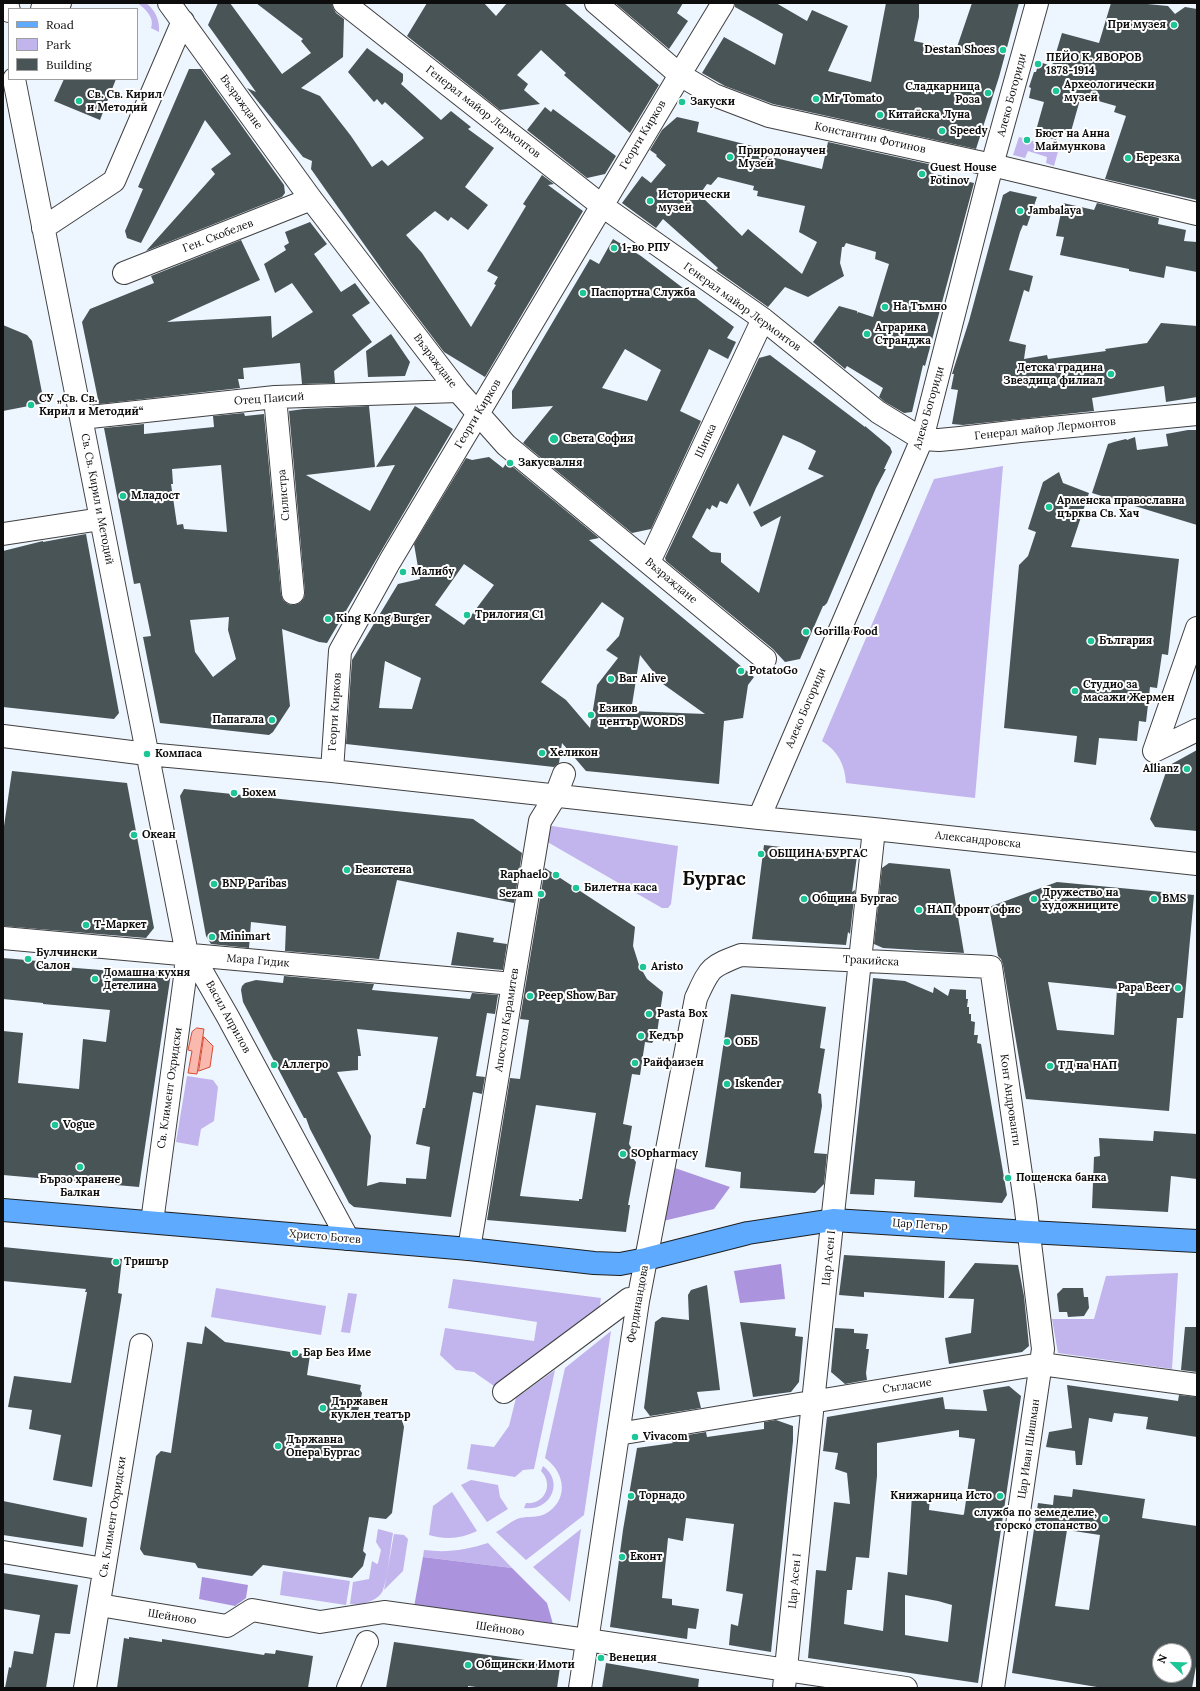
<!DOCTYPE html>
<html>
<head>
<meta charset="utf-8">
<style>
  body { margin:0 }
  #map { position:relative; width:1200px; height:1691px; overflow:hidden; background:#edf5ff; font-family:Lora,serif }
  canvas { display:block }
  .frame { position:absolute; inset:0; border:4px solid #0d0d0d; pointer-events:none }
  .legend { position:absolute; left:8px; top:8px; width:130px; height:72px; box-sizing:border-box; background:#fff; border:1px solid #9e9e9e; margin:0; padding:5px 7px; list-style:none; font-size:12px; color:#0d0d0d }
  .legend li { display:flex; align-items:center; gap:8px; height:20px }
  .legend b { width:20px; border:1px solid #9e9e9e }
  .north { position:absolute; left:1152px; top:1643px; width:40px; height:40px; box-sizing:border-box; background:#fff; border:1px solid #9e9e9e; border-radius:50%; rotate:293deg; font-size:11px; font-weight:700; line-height:16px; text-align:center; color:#0d0d0d }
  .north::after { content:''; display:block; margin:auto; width:14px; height:18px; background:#1cc697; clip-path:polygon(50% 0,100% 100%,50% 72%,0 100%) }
</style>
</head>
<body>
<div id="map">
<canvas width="1200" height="1691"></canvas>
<div class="frame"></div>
<ul class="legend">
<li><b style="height:5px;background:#5daaff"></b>Road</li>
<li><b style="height:11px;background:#c2b4ec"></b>Park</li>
<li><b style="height:11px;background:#495457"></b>Building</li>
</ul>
<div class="north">N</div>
</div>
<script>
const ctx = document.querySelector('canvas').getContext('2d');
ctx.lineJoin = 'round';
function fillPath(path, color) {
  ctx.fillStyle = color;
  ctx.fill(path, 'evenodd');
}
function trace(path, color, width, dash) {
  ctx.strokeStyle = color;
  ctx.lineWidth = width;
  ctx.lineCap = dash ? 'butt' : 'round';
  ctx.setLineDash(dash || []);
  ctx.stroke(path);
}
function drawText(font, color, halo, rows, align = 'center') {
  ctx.font = font + ' Lora,serif';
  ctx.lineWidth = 4;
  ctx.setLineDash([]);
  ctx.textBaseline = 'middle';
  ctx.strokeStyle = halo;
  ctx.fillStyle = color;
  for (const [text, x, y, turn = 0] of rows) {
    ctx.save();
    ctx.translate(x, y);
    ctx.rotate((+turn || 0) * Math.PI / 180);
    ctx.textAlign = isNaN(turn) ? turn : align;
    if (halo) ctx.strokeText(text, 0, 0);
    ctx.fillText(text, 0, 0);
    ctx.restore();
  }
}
fillPath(new Path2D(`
  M137 3H146C155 10 160 20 159 32L151 28C155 18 145 8 137 3Z
  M1019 137 1059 148 1054 166 1046 163 1047 157 1028 151 1025 158 1013 155Z
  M1003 466 975 798 846 783C845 765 838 751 822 741L934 479Z
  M546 825 678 846 671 904 668 908H662L544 840Z
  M187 1076 213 1080 218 1087 214 1121 201 1129 198 1146 176 1142Z
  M1178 1273 1172 1369 1058 1353 1052 1319H1094L1106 1276Z
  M453 1279 601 1298 599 1311 494 1386 474 1372 456 1370 440 1355 445 1328 534 1341 537 1322 448 1308Z
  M216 1288 326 1306 321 1335 211 1317Z
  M348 1293 357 1294 350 1333 341 1332Z
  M611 1331 584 1515 526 1560 496 1532C504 1528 512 1520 520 1518 529 1516 537 1518 545 1514 569 1501 566 1473 545 1458L565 1368Z
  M555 1370 534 1469 523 1470 515 1477 467 1469 471 1444 494 1447 509 1426 516 1398Z
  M543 1466C565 1482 550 1512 524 1508L526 1503C545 1505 554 1484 541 1471Z
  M471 1480 498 1485 500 1497 508 1509 487 1522 461 1485Z
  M452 1492 477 1531C461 1539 446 1540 429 1535L433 1506Z
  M378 1529 393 1533C390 1550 388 1575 383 1590 379 1601 360 1606 350 1604L353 1582 369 1579 372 1561 377 1564 378 1563 381 1550 376 1542Z
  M581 1529 570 1602 533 1567Z
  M394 1534 404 1535 408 1539 403 1571 384 1590Z
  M488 1543 512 1568 423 1557 424 1550C447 1553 466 1550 488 1543Z
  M283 1571 350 1581 346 1605 280 1595Z`), '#c2b4ec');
fillPath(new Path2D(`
  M672 1167 730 1187 714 1209 663 1221Z
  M781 1264 785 1299 740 1303 734 1271Z
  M423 1557 512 1568 547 1603 553 1624 414 1607Z
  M202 1577 248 1585 246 1598 235 1606 199 1599Z`), '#ab93de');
const water = new Path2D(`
  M197 1028 204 1029 197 1074 188 1073 192 1051 188 1050 192 1032Z
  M204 1037 213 1046 210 1067 199 1071Z`);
fillPath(water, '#fab9ae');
trace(water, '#d64c31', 1);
fillPath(new Path2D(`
  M218 3H230L282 74 311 53 301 41 303 39 256 3H332L333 8 336 13 344 19 343 57 301 88 320 96 351 136 372 167 382 160 388 166 424 138 385 102 382 105 377 99 374 102 348 72 367 48 403 74V81L401 84 441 120 451 111 471 127 468 129 494 148 465 187 488 205 468 230 451 217 448 221 435 211 406 235 422 253 471 327 496 285 494 284 498 277 487 271 526 206 523 204 542 175 554 184 548 185 583 211 485 377 444 352 390 281 311 169 312 161 303 157 247 88 256 92 208 25Z
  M427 3H484L496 16 507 3H564L659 85 630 133 564 75 566 73 541 50 517 75 528 84 524 90 540 104 500 110 407 36Z
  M615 3H683L677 13 688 21 669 49Z
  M735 3H776L807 21 812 10 848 26 828 71 871 82 886 3H919V17L914 41 956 50 972 3H1019L999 77 976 149 773 104 725 86 702 73 724 37 775 65 783 34 735 7Z
  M1111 3H1137L1168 6 1175 14 1185 7 1197 9V200L1105 179 1126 116 1114 112 1116 106 1081 96 1070 135 1059 132 1056 140 1035 134 1044 102 1029 98 1031 88 1029 87 1034 72H1036L1039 62 1052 66 1062 33 1099 43Z
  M189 69H201L284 185 285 193 282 197 146 251 215 174 211 169 231 154 205 120 141 243 127 238 125 231 143 189 138 187Z
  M64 79H116L100 120 54 101Z
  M545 107 551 112 553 109 616 156 605 174 587 178 527 130Z
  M677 117 699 122 697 132 756 147 754 153 822 169 828 142 942 167 930 173 974 183 925 366 923 365 912 412 904 413 885 402 879 397 883 388 847 366 845 369 813 342 839 306 857 311 858 314V312L873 317 889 264 875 259 876 252 846 243 844 247H842L840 263 844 276 808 297 785 287 768 307 716 270 718 268 663 219 656 228 622 203 642 176 651 183 666 165 656 156 657 155 650 150 662 130ZM718 177 754 186 753 190 758 191 757 196 805 206 799 232 817 242 802 274 748 229 742 236 702 197 705 194 702 191 707 184 711 185Z
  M1010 191 1037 197 1027 226 1023 225 1020 232 1009 270 1033 276 1029 292 1024 290 1009 341 1026 345 1024 359 1047 355 1048 359 1106 351 1105 349 1147 343 1161 323 1197 326V397L1166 402 1164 386 1092 398 1094 411 963 425 952 424 958 390 951 389 954 374H952L969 321 1003 195Z
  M1063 203 1094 210 1097 203 1159 218 1158 224 1186 230 1184 241 1197 242V272L1166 266 1164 278 1129 271V269L1060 255 1064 237 1056 236Z
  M310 222 327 244 314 254 341 292 355 283 370 303 352 315 372 342 334 371 335 383 302 384 300 363 243 368 244 379H238L240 388 99 404 82 322 90 309 154 283 151 276 241 240 260 280 167 322 271 316 272 338 313 312 292 283 275 293 264 264 286 250 284 246 289 243 285 232Z
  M613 239 641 256 734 327 727 338 736 342 728 359 709 349 680 411 701 421 651 529 632 533 523 443 553 406 512 409V391L590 259 599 264ZM625 349 661 370 647 401 602 388Z
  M3 325 27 335 32 341 44 403 3 411Z
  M391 334 410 362 405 376 368 377 366 351Z
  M770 355 865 427V426L890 447 892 452 884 469H886L876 488 827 603 824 606H823L800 659 785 662 773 649 666 561 665 558 759 358ZM783 435 801 443 816 451 808 469 824 476 753 512 761 527 781 516 759 593 721 562V553L711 552 692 537 707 508 710 510 712 505 717 508 720 501 727 504 738 483 750 507Z
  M369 406 375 467 306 475 370 511 395 465 376 467 415 406 453 429 327 643 319 642 282 629 290 706 273 732 269 735 160 723 143 637 151 636 140 583 134 584 104 428 144 424V434L214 427 213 416 244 413 245 416 264 414 281 594 283 600 288 604 294 605 300 603 304 598 305 592 289 411 304 409ZM221 465 227 532 184 529 183 524 177 525 171 484H173L172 469ZM229 617 228 630 236 659 213 677 195 652 190 620Z
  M1188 430H1197V525L1092 493 1108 444 1114 442 1126 439 1127 440 1135 437 1137 450 1168 446 1166 434Z
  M489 457 503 468 507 462 599 538 589 540 754 677 748 685 743 718 724 721 719 784 586 771 562 743 559 763 554 767 346 744 352 660 398 584 420 579 414 544 466 458 472 460ZM464 564 494 585 464 625 435 605ZM602 602 624 618 619 636 606 650 618 658 597 685 590 728 566 700 541 682ZM640 655 663 684 705 714 631 711ZM385 661 421 678 412 709 379 708Z
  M1059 472 1063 483 1089 493 1071 547 1179 559 1168 655 1162 654 1157 688 1150 687 1146 722 1139 721 1137 741 1099 738 1096 765 1074 762 1077 736 1004 728 1019 565 1028 556 1036 532 1028 529 1043 482Z
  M86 534 119 713 114 719 3 707V551L43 541V542Z
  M1197 750V831L1155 827 1150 819 1168 766Z
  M12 771 127 783 154 928 146 938 3 926V833Z
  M184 789 473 819 522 853 514 903 397 880 379 959 285 951 286 926 251 922 249 948 211 944 206 936 180 796Z
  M764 845 857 856 852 892 855 890 850 934 848 932 846 945 752 939Z
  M889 863 950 869 964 953 883 948 874 944 882 868Z
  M545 868 635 927 633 946 639 965 647 979 663 992 656 1040H654L652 1043 645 1042 640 1075 632 1074 623 1124 632 1126 629 1144 633 1151 632 1157 636 1162 628 1205H630L626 1232 487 1220 510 1078 520 1079 529 1020 520 1019ZM536 1105 596 1113 582 1199H579V1201L520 1196Z
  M1057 882 1194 895 1183 1018H1177L1169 1111 1026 1099 1003 965 1001 959 998 956 989 907ZM1048 982 1117 989 1114 1035 1057 1030Z
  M457 932 494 938 493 942 507 944 503 970 451 965Z
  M3 958 38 961V965L139 973V969L171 973 139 1187 3 1175V1031L23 1033 18 1083 79 1089 83 1039 106 1042 110 1010 43 1004V1003L3 999Z
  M284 976 374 984 372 990 470 999 472 993 498 995 495 1014 487 1013 476 1076 485 1077 482 1094 473 1092 451 1217 354 1207 349 1203 310 1129 306 1118H304L243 1002 241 990 242 986 245 983 256 980 283 983ZM357 1029 438 1037 425 1108H423L416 1144 430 1147 426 1179 406 1178V1184L380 1182 367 1186 371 1136 337 1072 358 1070V1056H361Z
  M873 978 905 981 933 993 934 987 948 996 950 989 966 990V999H968L967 1007H969V1014H971V1021L975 1022 974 1035H978L977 1043 981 1044 1007 1195 1002 1203 914 1197 915 1181 875 1179 874 1195 850 1194Z
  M731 994 826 1007 820 1048 825 1049 818 1093 821 1094 822 1106 814 1153 827 1154 824 1184 815 1193 740 1188 741 1172 705 1167Z
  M1154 1131 1197 1134V1179L1171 1176 1168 1212 1092 1208 1094 1157 1100 1156 1099 1138 1153 1141Z
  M3 1247 122 1259 118 1293 122 1294 92 1487 53 1480 61 1435 29 1429 32 1410 8 1407 14 1376 71 1383 87 1292H85L86 1289 3 1281Z
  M844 1255 945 1261 944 1298 864 1292V1297L839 1295Z
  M975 1263 1018 1265 1024 1296 1029 1346 1022 1352 949 1364 945 1338 971 1333 974 1299 948 1298Z
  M707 1285 720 1390 697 1392 701 1408 650 1416 644 1408 655 1322 662 1317 689 1320 688 1295 691 1290Z
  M1063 1288H1083L1084 1297H1088L1089 1308 1084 1316 1068 1317 1067 1312H1059L1057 1294Z
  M740 1322 796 1328 795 1336 803 1337 799 1382 791 1392 753 1397Z
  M205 1326 225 1342 310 1355 307 1375 361 1385 360 1390 362 1393 357 1416 385 1420 386 1417 402 1420 404 1427 392 1513 386 1519 369 1517 363 1551 366 1554 363 1566 352 1578 263 1565 252 1576 198 1568 195 1563 144 1555 140 1549 156 1456 161 1451 171 1453 187 1342 202 1344Z
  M1185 1327H1197V1372L1181 1370Z
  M835 1328 854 1329V1333L868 1334 866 1349H869L866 1373 867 1380 845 1384 831 1372Z
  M1067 1385 1178 1401 1179 1395 1197 1397V1437L1146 1429 1148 1417 1114 1413 1112 1422 1089 1418 1082 1465H1076L1075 1451 1046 1447 1049 1432 1072 1428Z
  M1009 1386 1021 1396 978 1683 808 1658 816 1570 826 1571 834 1502 850 1504 847 1473 835 1469 838 1453 823 1451 827 1417 943 1397 945 1409 987 1411 983 1390ZM959 1430V1437L975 1439 964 1514 963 1515 929 1510 930 1497 912 1495 907 1575 888 1572 883 1631 844 1624 847 1590H852L856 1557 869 1558 877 1476V1443ZM905 1595 938 1601 952 1605 948 1642 905 1635Z
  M776 1420 793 1426V1441L771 1652 729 1645 731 1624 738 1626 743 1594 726 1591 734 1524 686 1518 683 1541 668 1538 662 1598 672 1599V1605L699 1609 696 1629 688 1628 687 1639 610 1627 623 1530 637 1448 673 1443 669 1438 706 1432 707 1437 764 1429V1422Z
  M1073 1489 1145 1499 1142 1518 1197 1526V1661L1192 1688H1103L1012 1673 1038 1503 1053 1505 1054 1495 1072 1497ZM1067 1530 1100 1535 1089 1610 1055 1606ZM1160 1651H1184V1675H1160Z
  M3 1501 87 1518 83 1547 3 1535Z
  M3 1573 78 1585 70 1634 55 1633 46 1688H5L9 1667 11 1668 14 1651 33 1654 40 1615 3 1609Z
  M129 1637 162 1642V1639L264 1655 265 1653 275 1654 276 1650 313 1656 308 1688H117L124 1638 129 1639Z
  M394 1642 532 1661V1663L560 1667 557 1688H484L468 1686V1688H386Z
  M606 1663 699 1679 698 1688H602Z`), '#495457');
const minor = new Path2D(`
  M7 3 9 11
  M169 3 311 199 458 391 506 445 765 659
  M344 3 601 205 763 319 878 412 922 439 939 440 960 438 1020 431 1197 414
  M596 3 680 75 714 95 769 116 992 165 1197 214
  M42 9 60 3
  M686 64 723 3
  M14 79 187 954 201 970 228 1017 348 1239
  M43 228 114 181 183 21
  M124 273 311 199
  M275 397 293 593
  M81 418 275 397 458 391
  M3 534 101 519
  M649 562 763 319
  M3 736 147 754 332 771 759 818 874 829 1197 864
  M1154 751 1197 628
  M1154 751 1197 730
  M332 771 340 651 390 561 680 75
  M759 818 922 439 992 165 1037 3
  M3 938 513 984
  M152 1222 185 977 187 954
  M469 1249 540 821 556 795 564 774
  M504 1392 629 1299
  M618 1434 1041 1364 1197 1385
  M3 1552 104 1569
  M99 1605 227 1626 252 1610 320 1622 384 1612 587 1640 906 1688
  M85 1688 141 1345
  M348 1688 367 1642
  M580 1688 638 1301 696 998C710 968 709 967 741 955L991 967 1025 1202 1043 1349 993 1688
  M784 1688 813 1402 874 829`);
const major = new Path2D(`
  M3 1210 469 1249 594 1263 620 1264 646 1259 748 1233 833 1220 1029 1232 1197 1241`);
trace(minor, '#404040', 24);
trace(major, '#1e1e1e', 24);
trace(minor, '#fff', 22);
trace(major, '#5daaff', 22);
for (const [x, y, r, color] of [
  [1174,25,4,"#1cc697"],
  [1003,50,4,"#1cc697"],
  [1038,64,4,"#1cc697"],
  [1056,91,4,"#1cc697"],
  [988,93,4,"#1cc697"],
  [816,99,4,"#1cc697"],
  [79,101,4,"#1cc697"],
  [682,102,4,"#1cc697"],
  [880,115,4,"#1cc697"],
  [942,131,4,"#1cc697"],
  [1027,140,4,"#1cc697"],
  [730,157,4,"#1cc697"],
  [1128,158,4,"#1cc697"],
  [922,174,4,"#1cc697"],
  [650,201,4,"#1cc697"],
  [1020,211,4,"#1cc697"],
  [614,248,4,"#1cc697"],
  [583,293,4,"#1cc697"],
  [885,307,4,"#1cc697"],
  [867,334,4,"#1cc697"],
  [1111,374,4,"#1cc697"],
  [31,405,4,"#1cc697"],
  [554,439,5,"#1cc697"],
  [510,463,4,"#1cc697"],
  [123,496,4,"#1cc697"],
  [1049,507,4,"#1cc697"],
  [403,572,4,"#1cc697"],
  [467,615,4,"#1cc697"],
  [328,619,4,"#1cc697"],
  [806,632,4,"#1cc697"],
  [1091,641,4,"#1cc697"],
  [741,671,4,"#1cc697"],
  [611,679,4,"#1cc697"],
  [1075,691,4,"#1cc697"],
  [591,715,4,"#1cc697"],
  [272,720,4,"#1cc697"],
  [542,753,4,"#1cc697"],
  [147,754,4,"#1cc697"],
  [1187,769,4,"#1cc697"],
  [234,793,4,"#1cc697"],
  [134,835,4,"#1cc697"],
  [761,854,4,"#1cc697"],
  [347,870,4,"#1cc697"],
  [556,875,4,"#1cc697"],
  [214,884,4,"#1cc697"],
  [576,888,4,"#1cc697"],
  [541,894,4,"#1cc697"],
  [804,899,4,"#1cc697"],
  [1034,899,4,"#1cc697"],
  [1154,899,4,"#1cc697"],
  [919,910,4,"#1cc697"],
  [86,925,4,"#1cc697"],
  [212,937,4,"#1cc697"],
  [28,959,4,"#1cc697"],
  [643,967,4,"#1cc697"],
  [95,979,4,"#1cc697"],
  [1178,988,4,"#1cc697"],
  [530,996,4,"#1cc697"],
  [649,1014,4,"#1cc697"],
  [641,1036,4,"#1cc697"],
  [727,1042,4,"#1cc697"],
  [635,1063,4,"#1cc697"],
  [274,1065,4,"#1cc697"],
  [1050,1066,4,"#1cc697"],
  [727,1084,4,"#1cc697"],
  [55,1125,4,"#1cc697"],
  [623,1154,4,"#1cc697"],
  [80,1167,4,"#1cc697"],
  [1008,1178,4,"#1cc697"],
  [116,1262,4,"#1cc697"],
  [295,1353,4,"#1cc697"],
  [323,1408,4,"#1cc697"],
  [635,1437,4,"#1cc697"],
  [278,1446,4,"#1cc697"],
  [631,1496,4,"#1cc697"],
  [1000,1496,4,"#1cc697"],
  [1105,1519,4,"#1cc697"],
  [622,1557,4,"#1cc697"],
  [601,1658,4,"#1cc697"],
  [468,1665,4,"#1cc697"]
]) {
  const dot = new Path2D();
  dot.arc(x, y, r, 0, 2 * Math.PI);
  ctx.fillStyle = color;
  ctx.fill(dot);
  trace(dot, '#fff', 1.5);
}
drawText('bold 11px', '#0d0d0d', '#fff', [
  ["При музея",1166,25,"right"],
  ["Destan Shoes",995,50,"right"],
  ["ПЕЙО К. ЯВОРОВ",1046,58],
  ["1878-1914",1046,71],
  ["Археологически",1064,85],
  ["музей",1064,98],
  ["Сладкарница",980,87,"right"],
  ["Роза",980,100,"right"],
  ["Св. Св. Кирил",87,95],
  ["и Методий",87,108],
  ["Mr Tomato",824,99],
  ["Закуски",690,102],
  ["Китайска Луна",888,115],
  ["Speedy",950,131],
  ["Бюст на Анна",1035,134],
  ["Маймункова",1035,147],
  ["Природонаучен",738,151],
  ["Музей",738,164],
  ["Березка",1136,158],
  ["Guest House",930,168],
  ["Fotinov",930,181],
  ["Исторически",658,195],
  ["музей",658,208],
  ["Jambalaya",1028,211],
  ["1-во РПУ",622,248],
  ["Паспортна Служба",591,293],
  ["На Тъмно",893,307],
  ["Аграрика",875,328],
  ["Странджа",875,341],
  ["Детска градина",1103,368,"right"],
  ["Звездица филиал",1103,381,"right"],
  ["СУ „Св. Св.",39,399],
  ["Кирил и Методий“",39,412],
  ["Света София",563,439],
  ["Закусвалня",518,463],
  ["Младост",131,496],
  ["Арменска православна",1057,501],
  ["църква Св. Хач",1057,514],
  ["Малибу",411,572],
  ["Трилогия С1",475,615],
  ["King Kong Burger",336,619],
  ["Gorilla Food",814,632],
  ["България",1099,641],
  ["PotatoGo",749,671],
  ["Bar Alive",619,679],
  ["Студио за",1083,685],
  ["масажи Жермен",1083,698],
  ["Езиков",599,709],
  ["център WORDS",599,722],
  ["Папагала",264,720,"right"],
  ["Хеликон",550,753],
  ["Компаса",155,754],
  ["Allianz",1179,769,"right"],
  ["Бохем",242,793],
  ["Океан",142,835],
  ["ОБЩИНА БУРГАС",769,854],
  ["Безистена",355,870],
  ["Raphaelo",548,875,"right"],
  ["BNP Paribas",222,884],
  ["Билетна каса",584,888],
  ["Дружество на",1042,893],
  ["художниците",1042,906],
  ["Sezam",533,894,"right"],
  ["Община Бургас",812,899],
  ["BMS",1162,899],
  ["НАП фронт офис",927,910],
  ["Т-Маркет",94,925],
  ["Minimart",220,937],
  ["Булчински",36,953],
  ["Салон",36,966],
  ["Aristo",651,967],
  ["Домашна кухня",103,973],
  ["Детелина",103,986],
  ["Papa Beer",1170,988,"right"],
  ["Peep Show Bar",538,996],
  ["Pasta Box",657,1014],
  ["Кедър",649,1036],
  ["ОББ",735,1042],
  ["Райфаизен",643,1063],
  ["Аллегро",282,1065],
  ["ТД на НАП",1058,1066],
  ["Iskender",735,1084],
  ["Vogue",63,1125],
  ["SOpharmacy",631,1154],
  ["Пощенска банка",1016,1178],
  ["Бързо хранене",80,1180,"center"],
  ["Балкан",80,1193,"center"],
  ["Тришър",124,1262],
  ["Бар Без Име",303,1353],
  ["Държавен",331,1402],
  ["куклен театър",331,1415],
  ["Vivacom",643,1437],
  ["Държавна",286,1440],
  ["Опера Бургас",286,1453],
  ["Торнадо",639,1496],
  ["Книжарница Исто",992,1496,"right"],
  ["служба по земеделие,",1097,1513,"right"],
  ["горско стопанство",1097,1526,"right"],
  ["Еконт",630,1557],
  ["Венеция",609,1658],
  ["Общински Имоти",476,1665]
], 'left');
drawText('11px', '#0d0d0d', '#fff', [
  ["Алеко Богориди",1012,95,-75],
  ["Възраждане",241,102,54],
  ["Генерал майор Лермонтов",483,112,38],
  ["Георги Кирков",643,135,-59],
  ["Константин Фотинов",870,138,12],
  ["Ген. Скобелев",218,236,-21],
  ["Генерал майор Лермонтов",742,307,36],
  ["Възраждане",435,361,53],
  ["Отец Паисий",269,399,-4],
  ["Алеко Богориди",929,408,-74],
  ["Георги Кирков",478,414,-59],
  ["Генерал майор Лермонтов",1045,429,-6],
  ["Шипка",706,441,-65],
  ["Силистра",284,495,-95],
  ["Св. Св. Кирил и Методий",97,499,79],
  ["Възраждане",671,581,40],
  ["Алеко Богориди",806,708,-67],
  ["Георги Кирков",335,712,-86],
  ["Александровска",978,840,6],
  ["Мара Гидик",258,961,5],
  ["Тракийска",871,961,3],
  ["Васил Априлов",228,1017,61],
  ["Апостол Карамитев",507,1020,-81],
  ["Св. Климент Охридски",170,1088,-82],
  ["Конт Андрованти",1010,1100,82],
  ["Цар Петър",920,1225,4],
  ["Христо Ботев",325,1237,5],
  ["Цар Асен I",829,1258,-84],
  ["Фердинандова",638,1304,-80],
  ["Съгласие",907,1386,-9],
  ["Цар Иван Шишман",1029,1449,-82],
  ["Св. Климент Охридски",113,1517,-81],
  ["Цар Асен I",795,1581,-85],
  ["Шейново",172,1617,9],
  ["Шейново",500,1629,8]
]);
drawText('bold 19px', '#0d0d0d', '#fff', [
  ["Бургас",714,880]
]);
</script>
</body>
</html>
